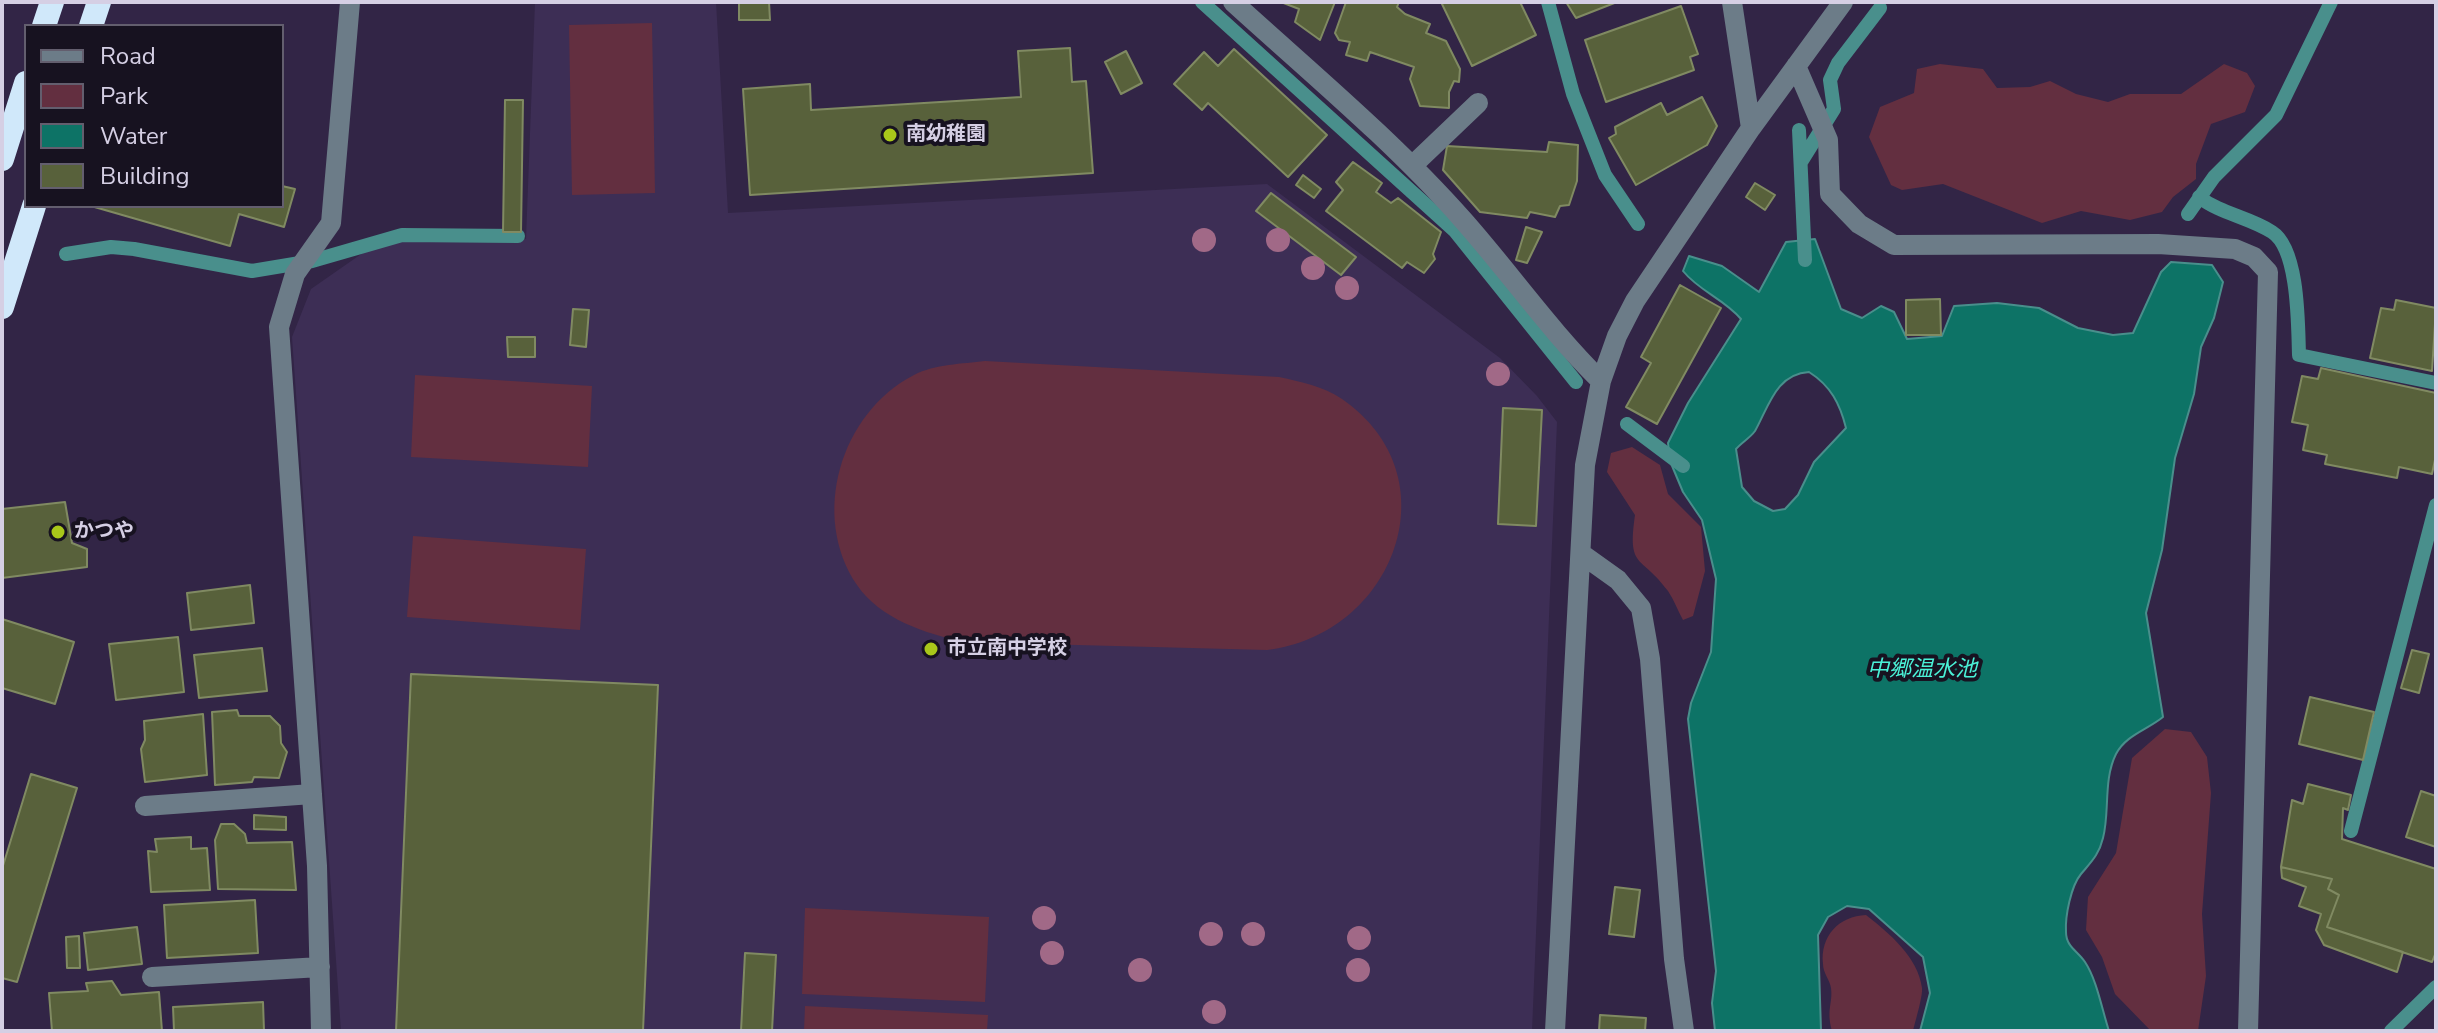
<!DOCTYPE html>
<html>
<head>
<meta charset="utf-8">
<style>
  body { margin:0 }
  #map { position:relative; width:2438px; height:1033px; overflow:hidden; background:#322546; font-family:"Nunito Sans",sans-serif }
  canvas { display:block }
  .frame { position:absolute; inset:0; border:4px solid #d5cfe4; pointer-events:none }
  .legend { position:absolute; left:24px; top:24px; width:260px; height:184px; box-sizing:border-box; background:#171220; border:2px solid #635e6e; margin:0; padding:10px 14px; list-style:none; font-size:24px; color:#d5cfe4 }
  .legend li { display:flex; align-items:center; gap:16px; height:40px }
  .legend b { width:40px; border:2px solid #635e6e }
</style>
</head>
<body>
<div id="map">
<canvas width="2438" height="1033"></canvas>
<div class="frame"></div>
<ul class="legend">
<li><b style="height:10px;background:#6c7c88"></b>Road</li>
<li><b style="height:22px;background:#632f40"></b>Park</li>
<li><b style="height:22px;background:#0d7366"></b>Water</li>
<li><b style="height:22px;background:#58613b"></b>Building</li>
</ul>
</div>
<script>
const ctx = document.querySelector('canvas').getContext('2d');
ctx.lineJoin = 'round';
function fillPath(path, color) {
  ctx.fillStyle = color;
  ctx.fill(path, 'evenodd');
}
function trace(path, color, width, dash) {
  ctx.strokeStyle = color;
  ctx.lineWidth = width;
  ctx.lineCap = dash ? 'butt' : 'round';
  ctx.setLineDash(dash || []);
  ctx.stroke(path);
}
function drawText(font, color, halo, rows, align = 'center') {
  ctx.font = font + ' "Nunito Sans","Noto Sans JP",sans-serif';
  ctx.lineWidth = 8;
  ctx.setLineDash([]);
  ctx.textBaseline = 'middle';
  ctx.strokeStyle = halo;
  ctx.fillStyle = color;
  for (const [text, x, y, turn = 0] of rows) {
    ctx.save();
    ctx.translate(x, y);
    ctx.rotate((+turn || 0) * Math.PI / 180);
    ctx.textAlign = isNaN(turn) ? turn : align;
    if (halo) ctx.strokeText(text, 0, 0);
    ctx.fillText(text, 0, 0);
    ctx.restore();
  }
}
fillPath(new Path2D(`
  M535 2H716L728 213 1267 184 1500 358 1537 396 1557 422 1532 1031H341L292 337 311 289 367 250 410 235 526 239Z`), '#3d2e55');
fillPath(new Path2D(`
  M652 23 655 193 572 195 569 25Z
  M1940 64 1983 69 1997 88 2030 87 2050 81 2076 94 2108 102 2130 94H2181L2224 64 2247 73 2255 86 2245 112 2211 124 2196 164V179L2173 197 2162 212 2130 220 2081 211 2042 223 1943 184 1902 190 1891 185 1869 137 1880 107 1914 93 1917 69Z
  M985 361 1279 377C1301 382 1323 386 1342 399 1455 477 1394 635 1267 650L963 642C925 633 880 619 857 585 810 516 840 413 914 375 935 364 962 364 985 361Z
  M415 375 592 386 588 467 411 457Z
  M1632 447 1660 465 1668 494 1701 527 1705 571 1693 616 1683 620C1678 611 1674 600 1668 591 1641 554 1627 570 1635 515L1607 472 1611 453Z
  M413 536 586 549 580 630 407 617Z
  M2165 729 2191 732 2207 757 2211 793 2202 914 2206 976 2198 1031H2151L2115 994 2102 957 2086 930 2088 897 2116 853 2132 758Z
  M805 908 989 917 985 1002 802 994Z
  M1866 915C1889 933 1918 957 1922 988 1923 996 1915 1022 1913 1031H1832C1826 1009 1833 1004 1831 988 1830 980 1823 973 1823 964 1820 936 1839 916 1866 915Z
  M805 1006 988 1015 987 1031H804Z`), '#632f40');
const water = new Path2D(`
  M1815 239 1841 309 1862 318 1881 306 1894 312 1907 339 1942 336 1954 306 1997 303 2039 308 2078 328 2113 335 2133 333 2161 272 2171 262 2212 265 2223 282 2214 318 2201 347 2194 394 2175 458 2162 550 2146 613 2163 717C2147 730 2126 735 2116 754 2103 780 2110 812 2103 838 2099 855 2091 862 2081 874 2071 886 2065 916 2066 932 2066 947 2078 951 2085 962 2097 980 2102 1010 2109 1031H1920L1930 993 1923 957 1869 909 1847 906 1828 917 1818 935 1821 1031H1715L1712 1003 1716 971 1688 719 1691 703 1711 652 1716 579 1702 520 1683 492 1670 461 1668 443 1688 403 1741 319C1724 299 1699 291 1683 271L1689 256 1722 266 1759 292 1786 242ZM1809 372C1831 386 1840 404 1846 428L1814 462 1798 495 1785 509 1773 511 1754 501 1742 487 1736 449C1742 442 1750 438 1755 431 1769 406 1776 374 1809 372Z`);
fillPath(water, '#0d7366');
trace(water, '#498f8c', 2);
trace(new Path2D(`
  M1202 2 1455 231 1576 382
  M1548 2 1573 94 1605 175 1638 224
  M1799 130 1805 260
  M1801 162 1834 109 1830 80 1838 63 1880 8
  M2199 197C2221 214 2249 217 2272 232 2299 249 2298 326 2299 355L2436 383
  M2188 214 2214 177 2276 115 2331 2
  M66 254 111 247 134 249 252 271 312 261 402 235 518 236
  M1627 424 1683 466
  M2351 831 2436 505
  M2391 1031 2436 987`), '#498f8c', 14);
const building = new Path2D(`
  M739 2H769L770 20H739Z
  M1281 2H1335L1320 40 1295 22 1299 9Z
  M1346 2H1399L1397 7 1405 14 1430 24 1426 33 1446 41 1460 69 1459 82 1454 81 1449 92V108L1420 106 1410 79 1414 67 1370 52 1367 61 1346 55 1350 42 1339 40 1335 33Z
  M1441 2H1520L1536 35 1472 66Z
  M1566 2H1617L1576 18Z
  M1681 6 1698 54 1690 57 1694 70 1606 102 1585 40Z
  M1070 48 1072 82 1086 81 1093 173 750 195 743 89 810 84 811 110 1021 97 1018 51Z
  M1234 49 1327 135 1288 177 1208 103 1202 110 1174 84 1204 52 1218 66Z
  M1126 51 1142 83 1121 94 1105 62Z
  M1702 97 1717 126 1707 145 1636 185 1609 138 1616 134 1615 127 1661 103 1667 115Z
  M505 100H523L521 232H503Z
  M1549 142 1578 145 1577 181 1569 205 1560 206 1555 217 1530 212 1527 218 1480 212 1443 170 1447 146 1547 152Z
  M1353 162 1382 183 1376 192 1391 203 1398 198 1441 232 1433 254 1435 259 1424 273 1407 262 1402 268 1326 211 1343 190 1336 182Z
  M1303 175 1321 189 1314 198 1296 185Z
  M1755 183 1775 195 1765 210 1746 197Z
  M282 186 295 189 284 227 239 214 230 246 91 206H282Z
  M1271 193 1356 257 1341 275 1256 211Z
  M1526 227 1542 232 1527 263 1516 260Z
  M1680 285 1721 308 1657 424 1626 407 1651 363 1641 357Z
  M1940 299 1941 335H1906V300Z
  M2396 300 2436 308 2432 371 2370 358 2381 308 2394 310Z
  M573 309 589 310 586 347 570 345Z
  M507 337H535V357H508Z
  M2321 368 2436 393V455L2432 474 2399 467 2397 478 2325 464 2327 455 2303 450 2308 425 2292 422 2302 376 2318 379Z
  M1503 408 1542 410 1536 526 1498 524Z
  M65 502 72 543 87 549V567L2 578V509Z
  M250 585 254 623 191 630 187 593Z
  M2 619 74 642 55 704 2 688Z
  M178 637 184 692 116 700 109 644Z
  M262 648 267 691 199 698 194 655Z
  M2412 650 2429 654 2419 693 2401 688Z
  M411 674 658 685 643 1031H396Z
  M2310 697 2374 712 2363 760 2299 744Z
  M237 710 239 716H270L280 726 281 743 287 752 279 778 254 777 252 782 215 785 212 712Z
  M203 714 207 775 145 782 141 749 145 740 144 721Z
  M31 774 77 788 17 982 2 978V869Z
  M2308 784 2351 795 2348 810 2343 808 2342 839 2436 869V952L2432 962 2327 927 2339 895 2328 889 2332 879 2281 867 2292 800 2303 804Z
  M2421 791 2436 796V847L2406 837Z
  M254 815 286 817V830L254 829Z
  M221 824H234L245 834 247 843 292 842 296 890 218 889 215 840Z
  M191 837V849L207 848 210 890 151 892 148 851 157 852 155 839Z
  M2281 867 2332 879 2328 889 2339 895 2327 927 2403 952 2397 972 2324 945 2316 930 2321 914 2299 906 2306 887 2282 878Z
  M1615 887 1640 890 1634 937 1609 934Z
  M255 900 258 953 167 958 164 905Z
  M137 927 142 964 88 970 84 933Z
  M79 936 80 968H67L66 937Z
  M745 953 776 955 772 1031H741Z
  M112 981 121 995 159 992 162 1031H52L49 993 88 991 86 983Z
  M263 1002 264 1031H174L173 1007Z
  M1600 1015 1646 1018 1645 1031H1599Z`);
fillPath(building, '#58613b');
trace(building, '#808a62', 2);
trace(new Path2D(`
  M1233 2C1311 73 1393 141 1463 220 1510 273 1550 331 1601 381
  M1732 2 1751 128
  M1796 66 1828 140 1830 194 1859 224 1894 245 2158 244 2235 249 2254 257 2268 272 2248 1031
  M1412 166 1478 103
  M1583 555 1618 580 1641 608 1650 659 1674 959 1684 1031
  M145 806 312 794
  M152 977 320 967
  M321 1031 317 866 279 327 295 274 331 223 350 2
  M1555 1031 1585 465 1601 381 1617 336 1635 301 1751 128 1843 2`), '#6c7c88', 20);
trace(new Path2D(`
  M44 26 52 2
  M91 26 99 2
  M2 159 26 83
  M2 307 34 206`), '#d0e8fa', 24);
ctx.fillStyle = '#a16987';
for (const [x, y] of [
  [1204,240],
  [1278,240],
  [1313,268],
  [1347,288],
  [1498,374],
  [1044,918],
  [1211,934],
  [1253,934],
  [1359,938],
  [1052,953],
  [1140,970],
  [1358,970],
  [1214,1012]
]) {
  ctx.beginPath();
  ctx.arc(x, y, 12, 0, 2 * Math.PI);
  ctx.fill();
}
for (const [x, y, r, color] of [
  [890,135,8,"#a9c71a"],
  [58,532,8,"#a9c71a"],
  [931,649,8,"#a9c71a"]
]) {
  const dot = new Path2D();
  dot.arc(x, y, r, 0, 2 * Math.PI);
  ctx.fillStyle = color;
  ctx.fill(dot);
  trace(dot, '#171220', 3);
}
drawText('bold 20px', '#d5cfe4', '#171220', [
  ["南幼稚園",906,135],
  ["かつや",74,532],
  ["市立南中学校",947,649]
], 'left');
drawText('italic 22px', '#4af1d7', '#171220', [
  ["中郷温水池",1922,671]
]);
</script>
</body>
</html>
